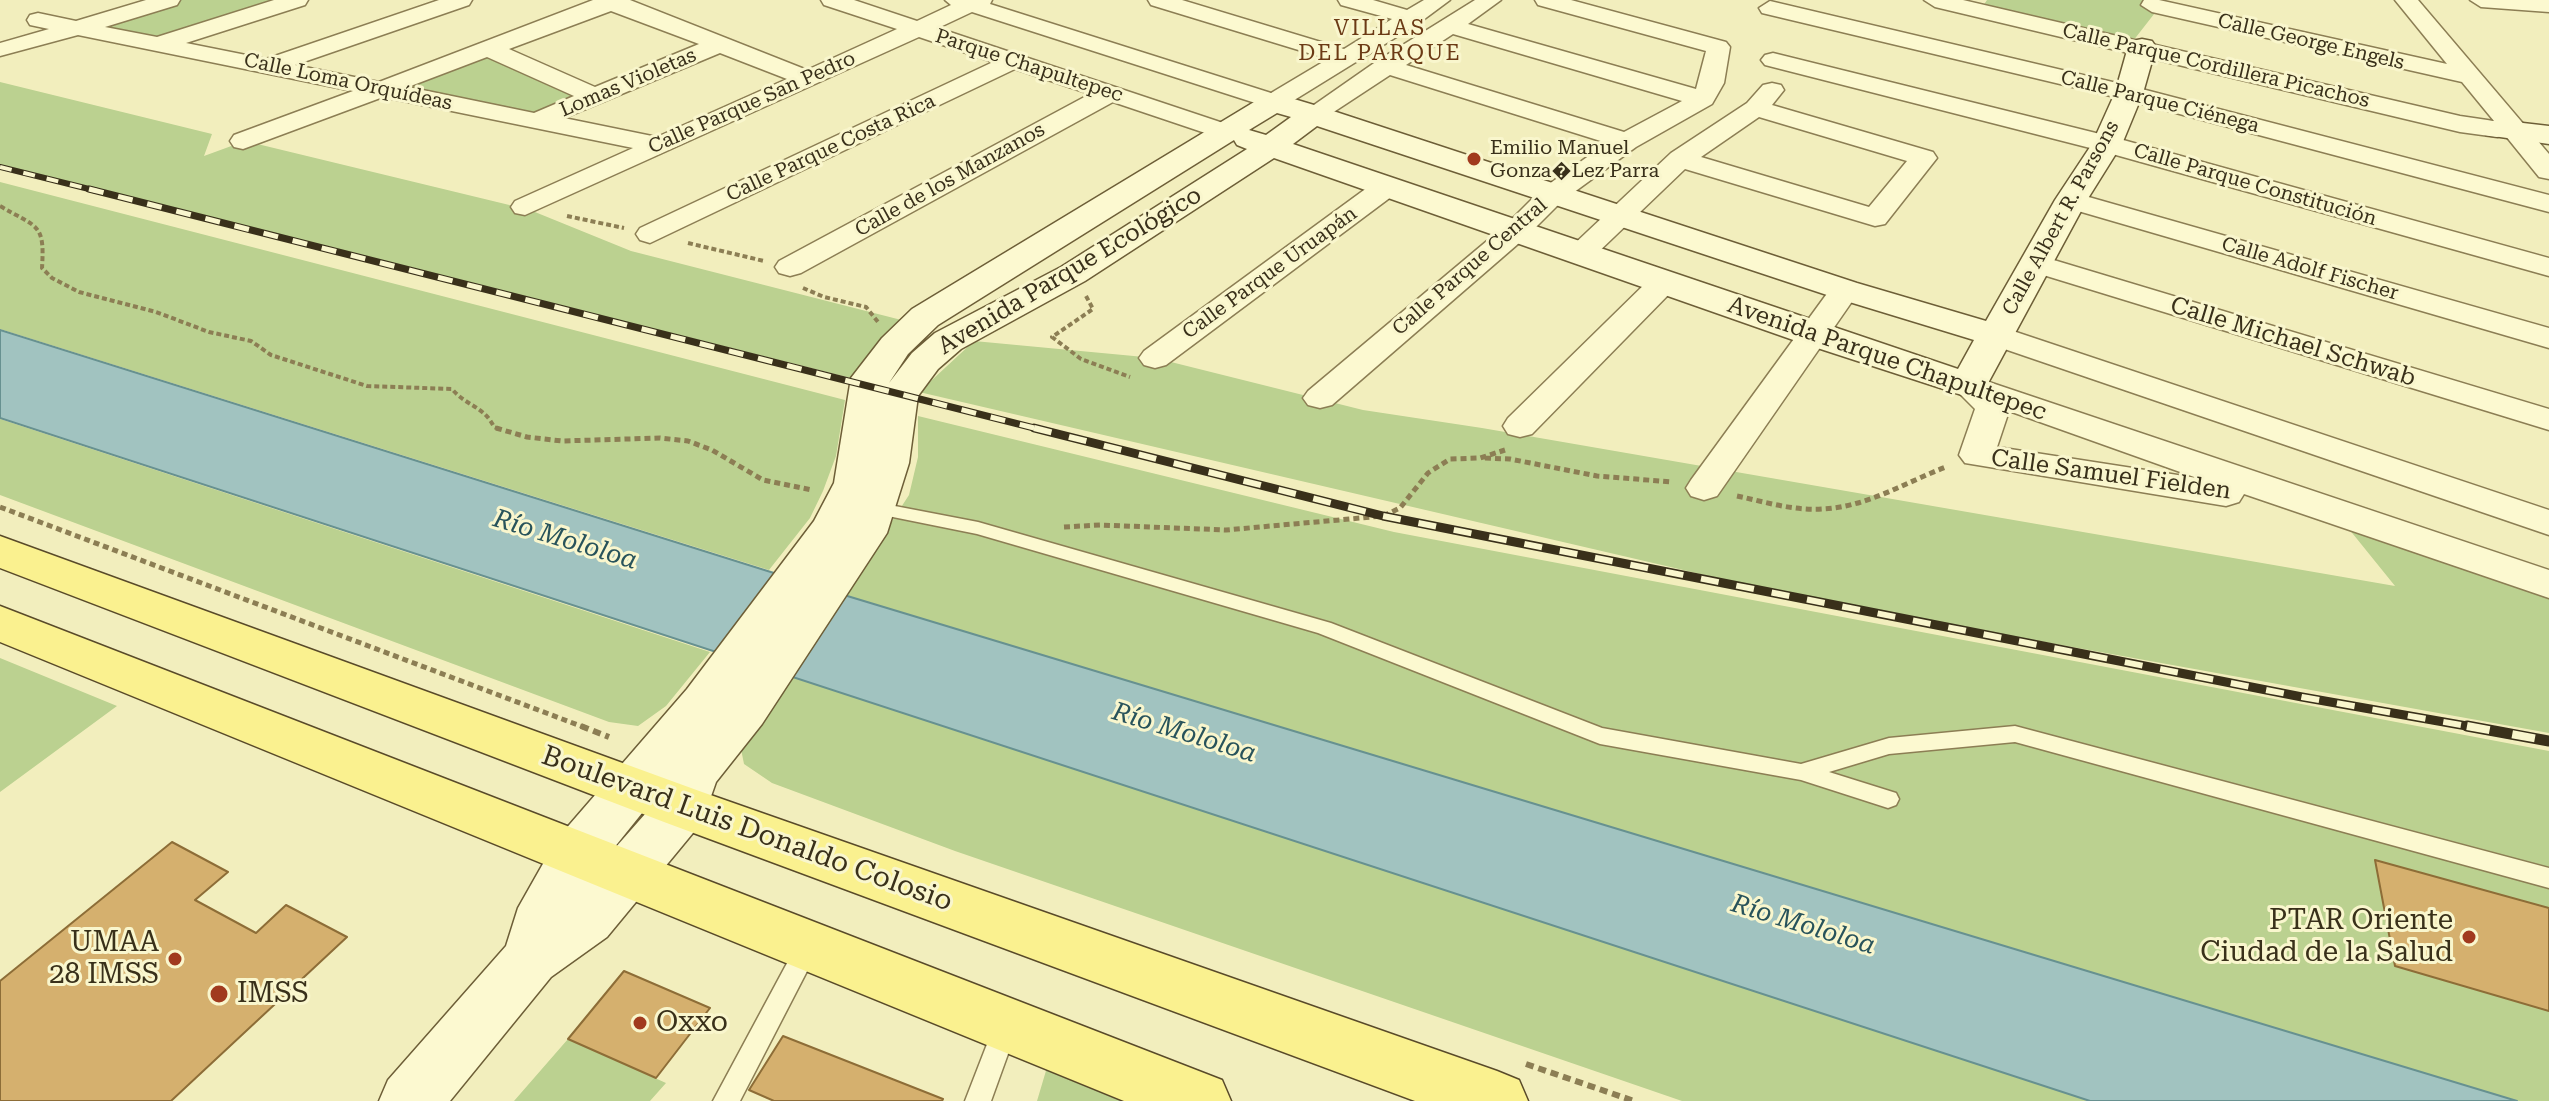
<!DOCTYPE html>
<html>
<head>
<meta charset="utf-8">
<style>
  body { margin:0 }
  canvas { display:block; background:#f2eebd }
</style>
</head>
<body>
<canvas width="2549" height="1101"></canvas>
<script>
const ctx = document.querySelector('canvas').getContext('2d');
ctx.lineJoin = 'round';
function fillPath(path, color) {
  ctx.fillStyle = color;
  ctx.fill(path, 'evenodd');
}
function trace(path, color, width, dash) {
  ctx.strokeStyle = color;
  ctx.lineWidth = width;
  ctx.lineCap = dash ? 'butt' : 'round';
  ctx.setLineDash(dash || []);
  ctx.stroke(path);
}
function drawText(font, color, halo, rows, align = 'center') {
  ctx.font = font + ' "Roboto Serif",serif';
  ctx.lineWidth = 6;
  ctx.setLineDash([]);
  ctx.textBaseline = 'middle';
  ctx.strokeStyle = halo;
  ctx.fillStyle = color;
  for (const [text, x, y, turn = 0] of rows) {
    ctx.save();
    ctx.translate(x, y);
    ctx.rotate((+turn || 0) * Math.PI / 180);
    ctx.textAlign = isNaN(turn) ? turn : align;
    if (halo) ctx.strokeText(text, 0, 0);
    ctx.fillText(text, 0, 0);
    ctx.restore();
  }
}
fillPath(new Path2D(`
  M171 0H295L160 43 85 26Z
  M1987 0H2165L2133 41 1983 6Z
  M491 54 585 96 537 117 404 87Z
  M0 82 212 134 204 156 245 141 530 210 631 251 921 325 863 381 0 166Z
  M0 182 845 400 836 456 823 491 810 518 769 570 0 329Z
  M974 341 1155 358 1363 410 1482 428 2395 586 2336 513 2549 587V733L1812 600 919 392Z
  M918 416 1394 532 2549 751V1101H2517L844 595 909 495 918 457Z
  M0 419 710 652 666 706 638 726 609 722 0 495Z
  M0 658 117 706 0 792Z
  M781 673 2090 1101H1682L955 851 772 783 744 764 740 744Z
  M568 1039 666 1083 650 1101H514Z
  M1048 1064 1140 1101H1037Z`), '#bbd190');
const water = new Path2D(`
  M0 330 844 595 2517 1101H2090L0 418Z`);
fillPath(water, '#a1c3c0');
trace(water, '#679190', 2);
const building = new Path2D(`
  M172 842 228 872 195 900 256 933 286 905 347 937 171 1101H0V981Z
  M2375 860 2549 908V1011L2395 966Z
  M624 971 710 1008 656 1078 568 1039Z
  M783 1036 943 1099 942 1101H774L749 1090Z`);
fillPath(building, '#d5b06e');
trace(building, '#8d6d37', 2);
const lane = new Path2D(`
  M874 502 978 522 1331 623 1602 728 1801 764 1889 738 2015 726 2549 868V888L2015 742 1889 754 1829 772 1896 793 1899 799 1896 805 1888 808 1801 780 1600 744 1318 633 977 534 868 512 865 508 868 504Z
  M808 936 816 939 820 946 740 1101H713L800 939Z
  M1005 1018 1014 1021 1017 1029 991 1101H965L996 1021Z`);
const street = new Path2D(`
  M146 0H180L177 5 105 27 157 37 274 0H308L305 5 186 43 266 59 439 0H472L469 5 295 65 379 82 593 0H630L807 70 897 29 824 5 821 0H854L917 21 951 5 945 0H992L990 4 1271 93 1328 59 1151 5 1148 0H1182L1344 49 1392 19 1341 5 1338 0H1373L1407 10 1424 0H1450L1419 23 1283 107 1274 109 972 12 938 28 1235 127 1239 132 1235 137 1226 140 1113 102 801 273 790 276 779 273 775 267 779 261 1090 94 1015 69 650 243 640 240 636 234 640 228 993 62 919 37 525 215 515 213 511 207 515 201 633 148 383 97 243 149 234 147 230 141 234 135 353 91 78 35 0 56V43L49 29 30 25 27 20 30 15 38 13 76 21ZM611 11 699 44 595 87 509 49ZM720 53 787 79 657 137 564 118ZM487 57 574 96 534 113 408 87Z
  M1475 0H1501L1468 24 1696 89 1706 51 1538 5 1535 0H1571L1726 42 1730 47 1724 83 1712 104 1636 147 1562 201 1526 237 1332 405 1320 408 1308 405 1303 398 1308 391 1506 225 1542 189 1607 143 1390 75 1323 119H1305L1301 114 1377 61ZM1453 34 1682 101 1624 132 1406 65Z
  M1924 0H1963L2460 116 2494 121 2462 82 2152 12 2141 5 2144 0H2159L2447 64 2395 0H2418L2549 154V179L2539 177 2505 135 2497 137 2460 132 1935 7Z
  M2470 0H2549V12L2481 7Z
  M1770 1 2138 88 2549 195V212L2123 99 1762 13 1759 8Z
  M1773 53 2116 138 2549 258V276L2098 150 1765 65 1761 60 1765 55Z
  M1772 83 1781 85 1784 90 1772 105 1933 152 1937 158 1885 224 1875 226 1685 169 1591 259 1581 262 1571 259 1566 253 1571 247 1671 153 1747 103 1763 85ZM1759 117 1907 161 1869 207 1701 157Z
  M1385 180 1395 182 1399 188 1395 194 1166 365 1155 368 1144 365 1139 358 1144 351 1375 182Z
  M2071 192 2549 328V348L2061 206 2057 200 2061 194Z
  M2037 255 2549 409V430L2027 270 2022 264 2027 258Z
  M1664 273 1675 276 1679 282 1675 288 1532 434 1520 437 1508 434 1503 426 1508 418 1653 276Z
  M1845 281 1856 284 1860 290 1717 496 1704 500 1691 496 1686 488 1691 480 1834 284Z
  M1995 325 2549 510V535L1984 342 1979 335 1984 328Z
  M1968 375 2549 570V598L2244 494 2239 502 2226 506 1965 463 1959 455 1975 409 1951 385 1956 378ZM2009 411 2197 478 1997 447Z`);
const secondary = new Path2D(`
  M2142 39 2152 41 2156 47 2143 93 2122 144 2087 200 1987 385 1982 393 1968 397 1799 342 1274 158 1085 281 961 349 938 369 918 396 909 463 887 533 762 724 716 782 702 822 607 937 551 977 450 1101H379L388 1080 506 946 518 908 557 839 687 689 814 521 834 483 851 378 882 338 912 309 1264 96 1274 93 1324 108 1857 283 1986 321 2055 200 2092 144 2115 93 2128 47 2132 41ZM1277 113 1291 117 1266 135 1249 130ZM1317 126 1833 297 1974 340 1958 369 1293 144ZM1234 140 1237 145 1247 149 1061 267 935 333 912 353 889 383 908 354 938 325ZM663 787 660 797 601 864Z
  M2497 120 2549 126V144L2486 135 2482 129 2486 123Z`);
const primary = new Path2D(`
  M0 536 702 792 1497 1071 1519 1080 1528 1101H1415L664 822 0 568Z
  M0 606 1222 1080 1231 1101H1124L0 642Z`);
trace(lane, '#8c7e54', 3);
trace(street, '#8c7e54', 3);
trace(secondary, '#6d5e37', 3);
trace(primary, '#594a29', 3);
trace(new Path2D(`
  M0 206C37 228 45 222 42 268L52 278 79 292 156 312 209 332 251 341 271 355 367 386 452 389C466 406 484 406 494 427L502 430
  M567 216 624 228
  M688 243 764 261
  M803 288 824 297 866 307 878 322
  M1086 296 1093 309 1052 337 1081 359 1130 377`), '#8c7e54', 4, [5, 3]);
trace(new Path2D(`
  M496 428 527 437 562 441 660 438 688 441 712 450 763 480 812 490
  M1485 458 1510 459 1597 476 1673 482
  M1737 496C1765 502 1794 511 1823 509 1867 507 1906 482 1946 467
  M0 507 586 728
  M1064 527 1100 525 1226 530 1383 516 1400 508 1428 473 1450 459 1480 458 1505 450`), '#8c7e54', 5, [6, 4]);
trace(new Path2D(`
  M581 726 609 737
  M1526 1064 1634 1101`), '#8c7e54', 6, [8, 5]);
fillPath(lane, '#fcf9d0');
fillPath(street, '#fcf9d0');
fillPath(secondary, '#fcf9d0');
fillPath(primary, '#faf18f');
const railFar3 = new Path2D(`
  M0 167 97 191`);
const railFar2 = new Path2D(`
  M89 189 1042 430`);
const railFar1 = new Path2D(`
  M1034 428 1383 516 2302 697 2478 728`);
const rail = new Path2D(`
  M2467 726 2549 741`);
trace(railFar3, '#39301a', 6);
trace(railFar2, '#39301a', 7);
trace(railFar1, '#39301a', 9);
trace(rail, '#39301a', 11);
trace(railFar3, '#f9f6cd', 4, [12]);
trace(railFar2, '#f9f6cd', 5, [15]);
trace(railFar1, '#f9f6cd', 6, [18]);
trace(rail, '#f9f6cd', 8, [23]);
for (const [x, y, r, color] of [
  [1474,159,8,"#a13a1e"],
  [2469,937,8,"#a13a1e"],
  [175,959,8,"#a13a1e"],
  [219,994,10,"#a13a1e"],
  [640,1023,8,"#a13a1e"]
]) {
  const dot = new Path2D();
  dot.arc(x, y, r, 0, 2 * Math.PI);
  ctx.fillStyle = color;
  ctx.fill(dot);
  trace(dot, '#f9f6cd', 3);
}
drawText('20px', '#39301a', '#f9f6cd', [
  ["Calle George Engels",2311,42,13],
  ["Parque Chapultepec",1029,66,18],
  ["Calle Parque Cordillera Picachos",2216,66,13],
  ["Calle Loma Orquídeas",348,82,12],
  ["Lomas Violetas",628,83,-23],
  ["Calle Parque Ciénega",2160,102,14],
  ["Calle Parque San Pedro",752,103,-24],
  ["Calle Parque Costa Rica",831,148,-25],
  ["Calle de los Manzanos",950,180,-29],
  ["Calle Parque Constitución",2255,185,16],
  ["Calle Albert R. Parsons",2061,218,-61],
  ["Calle Parque Central",1470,267,-41],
  ["Calle Adolf Fischer",2310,269,16],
  ["Calle Parque Uruapán",1270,273,-36]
]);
drawText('20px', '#39301a', '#f9f6cd', [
  ["Emilio Manuel",1490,148],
  ["Gonza�Lez Parra",1490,171]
], 'left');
ctx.letterSpacing = '2px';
drawText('22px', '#6b3a15', '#f9f6cd', [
  ["VILLAS",1380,29],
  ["DEL PARQUE",1380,54]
]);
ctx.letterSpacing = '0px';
drawText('24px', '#39301a', '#f9f6cd', [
  ["Avenida Parque Ecológico",1070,271,-31],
  ["Calle Michael Schwab",2293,342,17],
  ["Avenida Parque Chapultepec",1887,359,19],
  ["Calle Samuel Fielden",2111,475,8]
]);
drawText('italic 26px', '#28535b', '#f9f6cd', [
  ["Río Mololoa",565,540,17],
  ["Río Mololoa",1184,733,17],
  ["Río Mololoa",1803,925,17]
]);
drawText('28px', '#39301a', '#f9f6cd', [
  ["Boulevard Luis Donaldo Colosio",747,829,20]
]);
drawText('28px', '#39301a', '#f9f6cd', [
  ["PTAR Oriente",2453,921],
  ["Ciudad de la Salud",2453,953],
  ["UMAA",159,943],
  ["28 IMSS",159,975],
  ["IMSS",237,994,"left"],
  ["Oxxo",656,1023,"left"]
], 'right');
</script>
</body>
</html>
